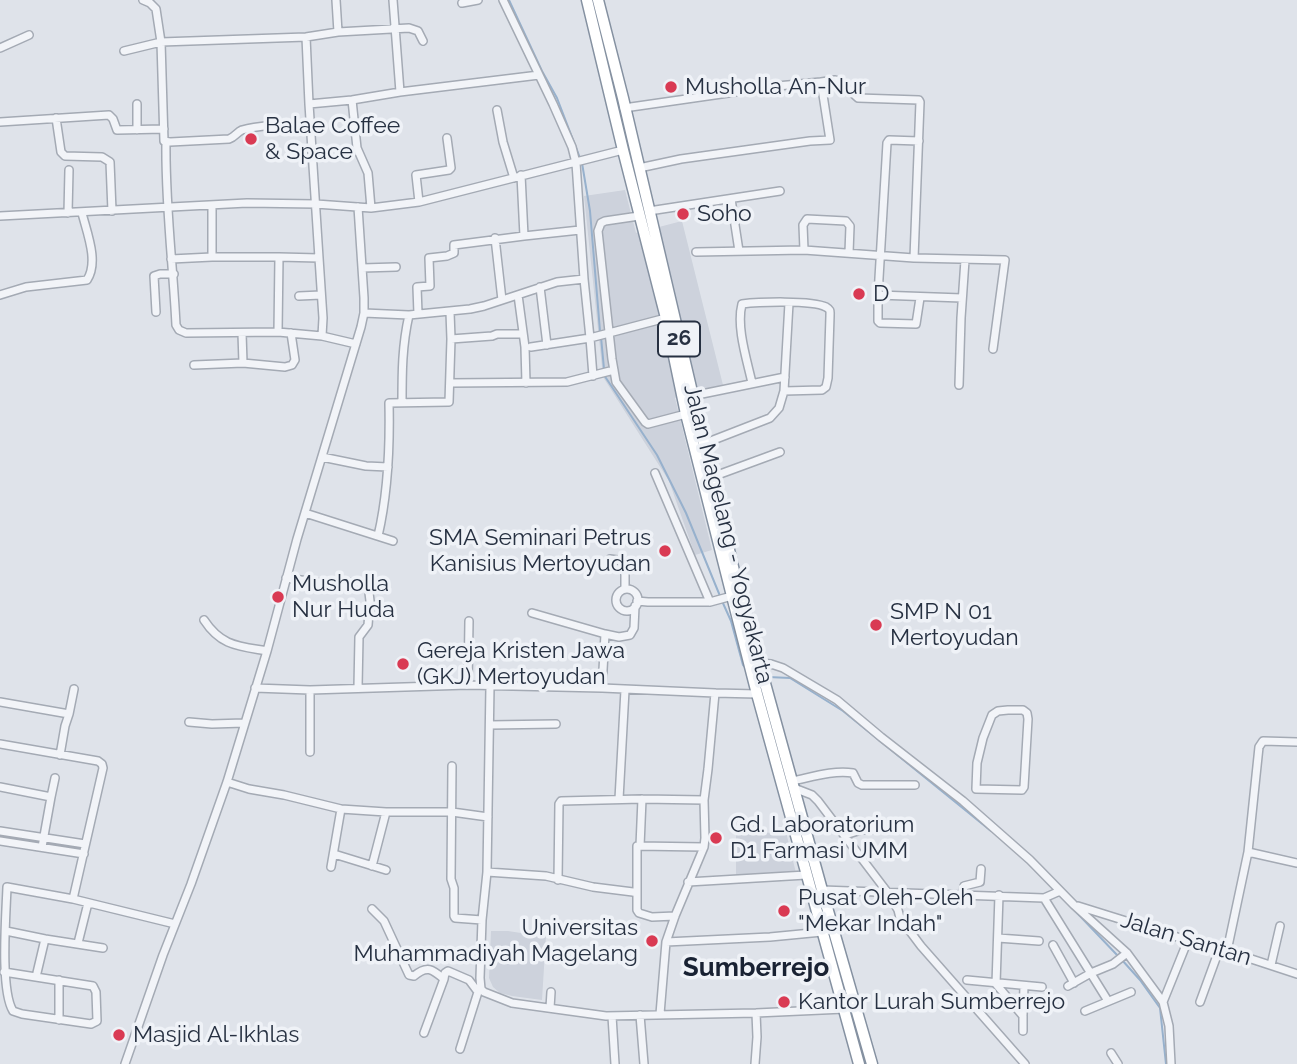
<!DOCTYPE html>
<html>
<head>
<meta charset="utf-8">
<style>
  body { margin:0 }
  canvas { display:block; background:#dfe3ea }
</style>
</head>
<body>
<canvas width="1297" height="1064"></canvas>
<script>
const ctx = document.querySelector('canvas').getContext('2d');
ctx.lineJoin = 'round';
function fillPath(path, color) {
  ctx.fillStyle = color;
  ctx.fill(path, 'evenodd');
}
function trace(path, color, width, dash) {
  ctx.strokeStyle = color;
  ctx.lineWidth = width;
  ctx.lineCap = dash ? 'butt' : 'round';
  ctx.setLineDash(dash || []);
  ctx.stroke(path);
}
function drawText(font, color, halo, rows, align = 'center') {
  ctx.font = font + ' Raleway,sans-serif';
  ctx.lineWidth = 7;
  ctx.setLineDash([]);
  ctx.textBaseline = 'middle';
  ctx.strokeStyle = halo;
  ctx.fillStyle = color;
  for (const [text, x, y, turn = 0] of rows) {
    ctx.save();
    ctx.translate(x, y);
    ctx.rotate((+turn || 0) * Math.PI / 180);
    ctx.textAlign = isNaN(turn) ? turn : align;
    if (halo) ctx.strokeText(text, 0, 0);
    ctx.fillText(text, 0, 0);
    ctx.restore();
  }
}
fillPath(new Path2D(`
  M625 190 636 233 682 221 723 385 675 398 712 550 695 555 669 481 603 377 584 196Z
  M786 832 796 873 736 876V834Z
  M491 931H508L534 935H546L542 1000 512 996 500 993 493 987 489 978Z`), '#cdd2dc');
trace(new Path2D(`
  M509 0 542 71 557 98 580 158
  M582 163 590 211 600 331
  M601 337 604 369
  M604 375 657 455 686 513 720 596
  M722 601 731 621 743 665 746 668
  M768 677 790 678 843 711 991 831
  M1059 894 1118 956
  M1122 960 1140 980 1160 1008 1166 1064`), '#97b1cd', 2);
const minor = new Path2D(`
  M143 0 150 3 156 9 161 42 164 141 170 142 229 139C235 137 237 132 242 130 260 125 291 124 310 124
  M336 0 338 32
  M393 0 400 92
  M503 0 553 104 572 147 576 163 584 279 590 338 531 347
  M462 3 478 0
  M306 37 309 104
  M0 48 29 35
  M124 51 161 42 306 37 338 32 409 28 418 31 423 41
  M352 100 357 148 368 173 371 208
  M624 108 777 86 821 82
  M497 110 503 142 514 178
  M56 118 61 152 65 156 102 157 110 162 112 211
  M0 122 109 115 113 119 117 130 164 129
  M137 130V104
  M919 141 889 140 887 143 878 295 962 298
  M166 142C165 203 173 264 176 325L179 330 186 333 278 332 322 336 356 344
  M639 168 681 159 810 141 830 140 821 82 835 80 839 81 858 98 919 100 920 102 914 258
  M731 199 739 251
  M419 202 416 175 449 170 451 168 447 138
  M212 205V257H279
  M649 211 780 191
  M68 213 69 170
  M0 216 247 203 316 204 371 208 419 202 623 150
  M639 216 605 221 601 223 598 231 612 359 616 382 645 422 648 424 686 414
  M524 236 580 230
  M495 238 502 300
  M804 250 803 225 807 219 846 221 850 226 849 253
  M696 252 804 250 914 258 1005 260 993 349
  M319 258 309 104 352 100 400 92 539 75
  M171 259 212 257
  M362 268 396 267
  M540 287 547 345
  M0 295 26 287 87 280C99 262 87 233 82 213
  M518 295 525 347 526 383
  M878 295V321L880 323 916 324 920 298
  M299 296 321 295
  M156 312 154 276 160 274H174
  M364 313 409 315 470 309 484 306 557 282 584 279
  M418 314 417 287 430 286 429 258 447 256 454 253V245L524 236 521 175
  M278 332 279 257 319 258 323 318 322 336
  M242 333 243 363
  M451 339 492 336 497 334H523
  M194 365 243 363 285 367 292 365 295 360 291 333
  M593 376 590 338 666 318
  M450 383 567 382 614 370
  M752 383C747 360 736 327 742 304 758 302 812 300 826 307 831 310 830 311 830 316L828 378 826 387 822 390 784 391
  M959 385 961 318 965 260
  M692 396 785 377
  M402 403C402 373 402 346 409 315
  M703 444 770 418 779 408 784 391 789 303
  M322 457 366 466 388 467
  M655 473 710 602
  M712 477 780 452
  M305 513 393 541
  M378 536C388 493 390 447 389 403L449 402 451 339 450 312
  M610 559 625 561V589
  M286 578 330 584 363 582 368 584 370 601 368 625 359 637 358 687
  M616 600a11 11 0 1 1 22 0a11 11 0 1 1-22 0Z
  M637 601 648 602H710L732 596
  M532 613 605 634 602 688
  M204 620C221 646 238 646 267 651
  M605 634 619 637 630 635 634 628 635 606
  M760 663 771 664 783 668 837 700 881 737 963 801 1030 860 1074 905 1127 953 1163 1002 1169 1026 1171 1064
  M468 685 469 621
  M490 686 487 872 482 920 480 978 481 989 484 992 512 1003 606 1016 756 1013 844 1009
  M255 688 310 690 468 685 602 688 715 693 757 694
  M0 702 69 714 65 726 60 755
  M1008 710H1023L1027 713 1028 719 1024 787 1022 790 976 789 977 763 983 738 992 715 998 711Z
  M69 714 74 689
  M189 722 212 724 244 723
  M490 725 556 724
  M0 744 98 761 102 764 103 768 73 899 175 924
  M310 752V690
  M452 766 451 879 454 888V916L455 918 482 920
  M792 781C812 777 833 770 853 773L858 783 862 785H915
  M227 782 249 789 284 795 341 809 386 812H452L488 817
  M0 787 51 797 42 847
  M794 788 812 795 818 801 888 893 898 910 900 918 921 946 1025 1064
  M51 797 55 778
  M619 799 625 690
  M0 831 85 844
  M845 835 861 830 879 829
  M0 841 84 854
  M640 846 642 799
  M1248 852 1259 747 1263 741 1297 742
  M334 854 386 870
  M372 866 386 812
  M331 867 341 809
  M487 872 546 876 593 887 633 892 637 893V910L639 913 652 917 675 916
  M558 880 559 804 561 801 642 799 704 800
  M688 882 806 875
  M822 890 1044 898 1060 891
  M637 893V846L704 847
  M962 895 964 886 980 882 981 869
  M999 895 996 984 1023 1016V1031
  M1044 898 1108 1001
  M1078 906 1219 950 1227 951 1297 974
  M372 909 384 921 409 975 414 976C427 965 432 969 444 979L445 973 448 971 469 980 478 992 480 989
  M6 931 45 939 103 948
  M998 938 1039 941
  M666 942 770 937 822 932
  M78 943 88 903
  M1053 945 1074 983
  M1227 951 1248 852 1297 863
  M1271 965 1280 926
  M4 972 93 986 96 992 97 1021 91 1024 22 1014 13 1011C0 990 6 915 7 887L73 899
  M36 977 45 939
  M59 980V1020
  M967 980 1042 987
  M1068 986 1091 973 1113 964 1127 953
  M1163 1002 1188 940
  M1200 1002 1219 950
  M550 1008 551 992
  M1085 1011 1131 992
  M660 1014 666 942 675 916 704 847 705 838 704 800 708 769 715 693
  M640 1015 644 1064
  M1023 1015 1024 986
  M612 1016 615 1064
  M424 1033 444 979
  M460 1049 478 992
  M1111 1053 1118 1064
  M125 1064 163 955 191 884 227 782 267 651 297 539 361 327 364 313V298L358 207
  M755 1064 757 1037 756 1013`);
const highway = new Path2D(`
  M587 0 623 150 666 318 686 414 732 596 757 694 859 1064
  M598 0 623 98 734 571 822 890 872 1064`);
trace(minor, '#a4aab4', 10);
trace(highway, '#8591a1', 13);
trace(minor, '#f2f4f8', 7);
trace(highway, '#fff', 10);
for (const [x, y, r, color] of [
  [671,87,7,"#d93a53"],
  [251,139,7,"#d93a53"],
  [683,214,7,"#d93a53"],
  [859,294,7,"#d93a53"],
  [665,551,7,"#d93a53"],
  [278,597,7,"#d93a53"],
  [876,625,7,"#d93a53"],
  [403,664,7,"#d93a53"],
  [716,838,7,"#d93a53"],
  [784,911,7,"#d93a53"],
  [652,941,7,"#d93a53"],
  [784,1002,7,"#d93a53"],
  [119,1035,7,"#d93a53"]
]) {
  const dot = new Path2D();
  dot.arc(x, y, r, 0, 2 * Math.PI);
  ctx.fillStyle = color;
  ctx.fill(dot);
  trace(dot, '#eff2f7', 2.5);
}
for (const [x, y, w] of [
  [679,339,42]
]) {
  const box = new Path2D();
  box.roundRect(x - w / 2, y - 17.5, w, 35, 5);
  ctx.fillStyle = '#eff2f7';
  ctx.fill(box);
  trace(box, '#273142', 2);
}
drawText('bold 21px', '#273142', null, [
  ["26",679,339]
]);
drawText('23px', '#273142', '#eff2f7', [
  ["Musholla An-Nur",685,87],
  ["Balae Coffee",265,126],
  ["& Space",265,152],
  ["Soho",697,214],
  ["D",873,294],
  ["SMA Seminari Petrus",651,538,"right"],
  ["Kanisius Mertoyudan",651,564,"right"],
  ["Musholla",292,584],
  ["Nur Huda",292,610],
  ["SMP N 01",890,612],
  ["Mertoyudan",890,638],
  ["Gereja Kristen Jawa",417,651],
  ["(GKJ) Mertoyudan",417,677],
  ["Gd. Laboratorium",730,825],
  ["D1 Farmasi UMM",730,851],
  ["Pusat Oleh-Oleh",798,898],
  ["\"Mekar Indah\"",798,924],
  ["Universitas",638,928,"right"],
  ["Muhammadiyah Magelang",638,954,"right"],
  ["Kantor Lurah Sumberrejo",798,1002],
  ["Masjid Al-Ikhlas",133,1035]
], 'left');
drawText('23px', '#273142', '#eff2f7', [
  ["Jalan Magelang - Yogyakarta",728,534,76],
  ["Jalan Santan",1186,939,17]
]);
drawText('bold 26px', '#192233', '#eff2f7', [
  ["Sumberrejo",756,968]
]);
</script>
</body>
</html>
